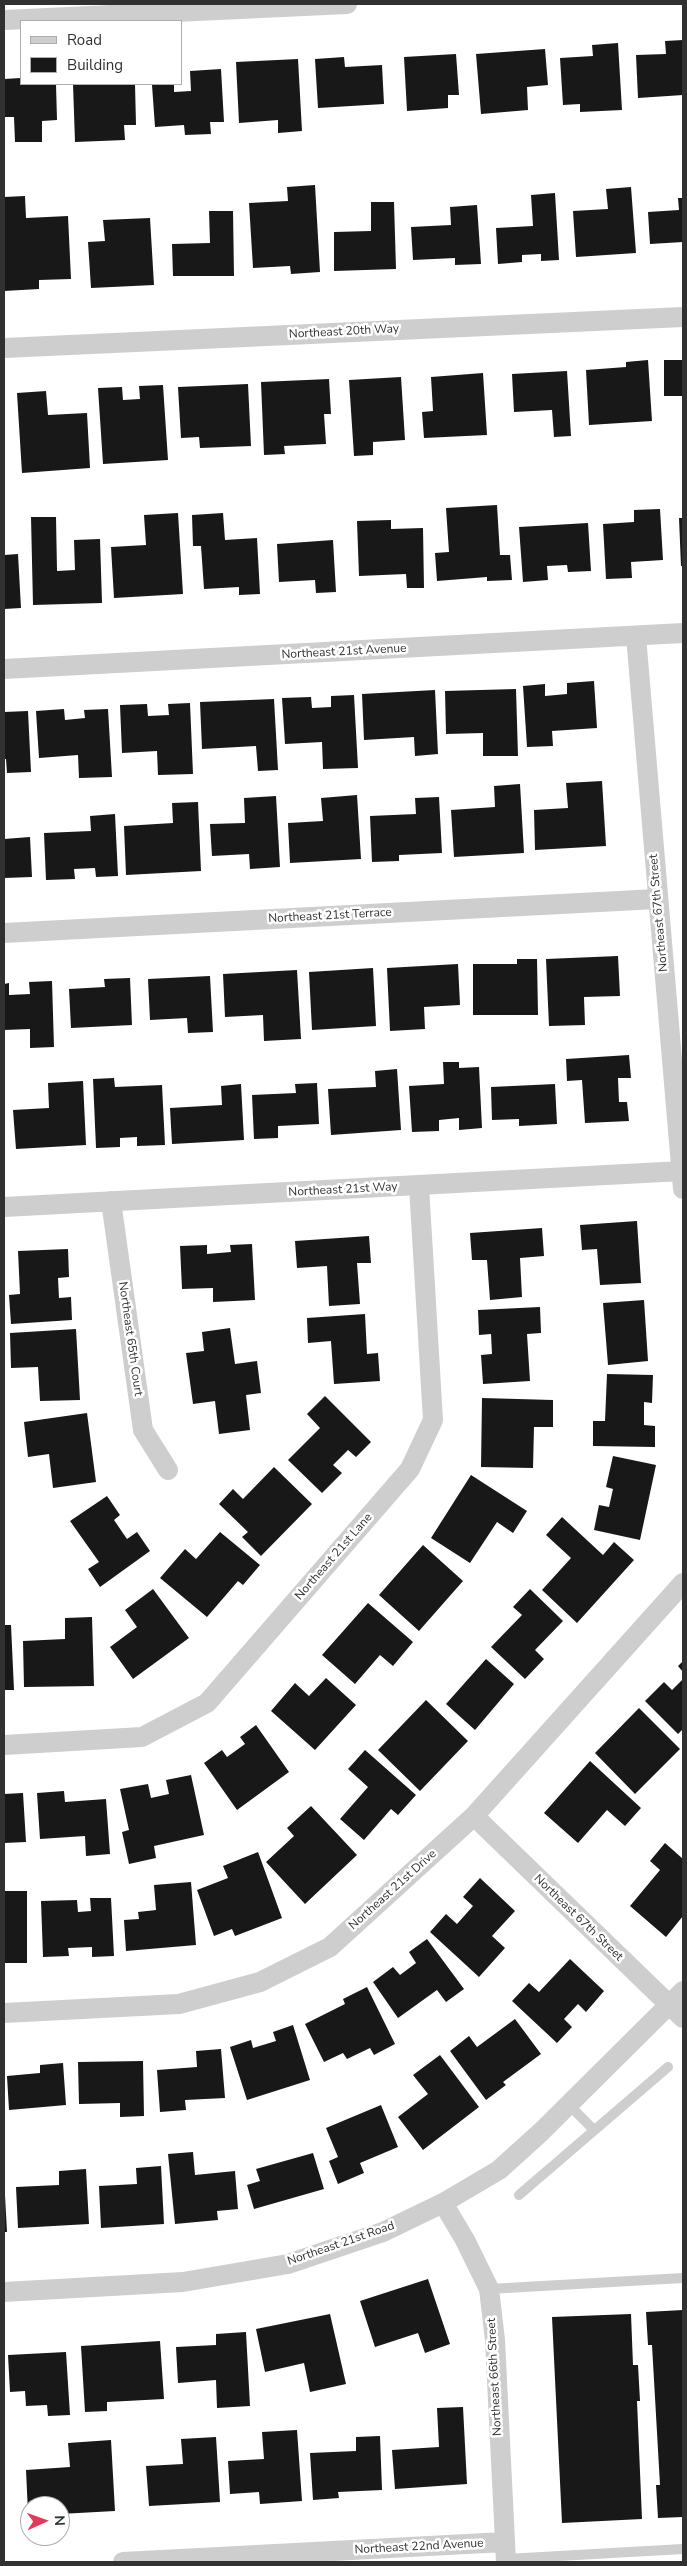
<!DOCTYPE html>
<html>
<head>
<meta charset="utf-8">
<style>
  body { margin:0 }
  #map { position:relative; width:687px; height:2566px; overflow:hidden; background:#fff; font-family:"Nunito Sans",sans-serif }
  canvas { display:block }
  .frame { position:absolute; inset:0; border:5px solid #313131; pointer-events:none }
  .legend { position:absolute; left:20px; top:20px; width:162px; height:65px; box-sizing:border-box; background:#fff; border:1px solid #adadad; margin:0; padding:6px 9px; list-style:none; font-size:15px; color:#313131 }
  .legend li { display:flex; align-items:center; gap:10px; height:25px }
  .legend b { width:25px; border:1px solid #adadad }
  .north { position:absolute; left:20px; top:2496px; width:50px; height:50px; box-sizing:border-box; background:#fff; border:1px solid #adadad; border-radius:50%; rotate:88deg; font-size:14px; font-weight:700; line-height:20px; text-align:center; color:#313131 }
  .north::after { content:''; display:block; margin:auto; width:18px; height:22px; background:#e33857; clip-path:polygon(50% 0,100% 100%,50% 72%,0 100%) }
</style>
</head>
<body>
<div id="map">
<canvas width="687" height="2566"></canvas>
<div class="frame"></div>
<ul class="legend">
<li><b style="height:6px;background:#cecece"></b>Road</li>
<li><b style="height:14px;background:#181818"></b>Building</li>
</ul>
<div class="north">N</div>
</div>
<script>
const ctx = document.querySelector('canvas').getContext('2d');
ctx.lineJoin = 'round';
function fillPath(path, color) {
  ctx.fillStyle = color;
  ctx.fill(path, 'evenodd');
}
function trace(path, color, width, dash) {
  ctx.strokeStyle = color;
  ctx.lineWidth = width;
  ctx.lineCap = dash ? 'butt' : 'round';
  ctx.setLineDash(dash || []);
  ctx.stroke(path);
}
function drawText(font, color, halo, rows, align = 'center') {
  ctx.font = font + ' "Nunito Sans",sans-serif';
  ctx.lineWidth = 5;
  ctx.setLineDash([]);
  ctx.textBaseline = 'middle';
  ctx.strokeStyle = halo;
  ctx.fillStyle = color;
  for (const [text, x, y, turn = 0] of rows) {
    ctx.save();
    ctx.translate(x, y);
    ctx.rotate((+turn || 0) * Math.PI / 180);
    ctx.textAlign = isNaN(turn) ? turn : align;
    if (halo) ctx.strokeText(text, 0, 0);
    ctx.fillText(text, 0, 0);
    ctx.restore();
  }
}
fillPath(new Path2D(`
  M683 40V95L638 98 636 55 666 54 665 41Z
  M618 43 622 110 580 112V104L563 105 560 58 593 56 592 45Z
  M545 49 548 85 527 87 528 110 481 114 476 54Z
  M456 54 459 95H448V108L407 111 404 57Z
  M344 57 345 67 382 65 384 104 318 108 315 59Z
  M298 59 302 131 278 133V120L239 123 236 62Z
  M221 69 224 122H210L211 134 185 135 184 125 155 127 152 85 174 84V92L191 91 190 71Z
  M21 78V84H56L57 120 42 121V142H15L14 117H4V79Z
  M73 84H135L136 125H124L125 140 75 142Z
  M315 185 320 272 291 274 290 266 253 268 249 203 288 201 287 187Z
  M631 187 636 253 576 257 573 211 608 209 606 189Z
  M555 193 559 260 541 261V254L522 255V262L498 264 496 228 533 226 531 195Z
  M25 196 26 218 68 216 71 279 39 280V289L4 291V197Z
  M678 198H683V242L650 244 648 212 679 210Z
  M371 202H394L396 269 334 271V232L371 231Z
  M477 205 481 264 455 265V258L413 260 411 227 451 225 450 207Z
  M209 211H233L234 276H173L172 244 210 243Z
  M150 218 154 285 91 288 88 242 105 241 103 220Z
  M648 360 652 421 589 425 586 370 626 367V362Z
  M664 360H683V396H664Z
  M567 371 571 436 554 437 552 410 514 412 512 374Z
  M483 373 487 435 424 438 422 412 433 411 431 377Z
  M401 377 405 440 373 442V455L354 456 349 380Z
  M329 379 331 414H324L326 444 284 446 285 454 264 455 261 382Z
  M248 384 251 446 200 448 199 437 181 438 178 387Z
  M163 385 168 460 103 464 98 388 122 387 123 400 140 399 139 386Z
  M46 391 48 415 87 413 90 468 22 473 17 393Z
  M497 505 500 555H510L512 580 487 581V577L437 581 435 553 449 552 446 508Z
  M660 509 663 560 631 562 632 578 606 579 603 524 634 522V510Z
  M178 513 183 594 114 598 111 547 146 545 144 515Z
  M223 513 225 540 257 538 260 594 239 595V587L204 589 201 546H193L192 515Z
  M31 517H56L57 571 75 570 74 540 100 539 102 603 33 605Z
  M679 518H683V566H681Z
  M391 520V529L423 528 424 588H407L406 574 359 576 357 521Z
  M588 523 591 571 568 572 567 565 547 566 548 580 523 582 519 527Z
  M333 540 336 592 316 593 315 580 279 582 277 544Z
  M18 554 21 608 4 609V555Z
  M594 681 597 728 552 731 553 746 527 747 523 686 545 684V696L567 694V683Z
  M516 689 518 756H483V733L446 734 445 691Z
  M435 690 438 754 415 756 414 737 364 740 362 694Z
  M354 695 358 768 323 769 322 742 285 744 282 698 311 697 312 708 331 707V696Z
  M274 699 278 770 258 771 256 746 202 749 200 702Z
  M190 703 193 774 158 775 157 751 122 753 120 705 147 704 148 716 169 715 168 704Z
  M64 709 65 720 85 718 84 710 108 709 112 777 79 778 78 755 39 758 36 711Z
  M28 711 31 772 7 773 6 759H4V712Z
  M602 781 606 846 535 850 534 810 568 808 566 783Z
  M520 784 524 853 454 857 451 810 495 807 494 786Z
  M357 795 361 859 290 863 288 823 323 821 321 798Z
  M276 796 280 867 250 869 249 854 212 856 210 824 245 823 244 798Z
  M439 797 442 853 399 855V861L372 862 370 816 416 814 415 798Z
  M198 802 201 871 126 875 124 826 173 823 172 803Z
  M115 814 118 876 96 877 95 868 74 869 75 879 46 880 44 833 91 831 90 816Z
  M30 837 32 877 4 878V839Z
  M618 956 620 996 584 997 585 1025 549 1026 546 959Z
  M517 959H537L538 1015H473V964H517Z
  M458 964 460 1005 424 1007 425 1029 390 1031 387 968Z
  M373 968 376 1026 312 1030 309 972Z
  M297 970 301 1039 264 1041 263 1015 225 1017 223 974Z
  M210 976 213 1032 188 1033 187 1018 150 1020 148 979Z
  M130 978 132 1025 71 1028 69 989 105 987 104 979Z
  M52 981 54 1047 30 1048V1029L4 1030V984L9 983V995L30 994 29 982Z
  M629 1055 631 1078H618L619 1102H627L629 1121 585 1123 582 1080 567 1081 566 1059Z
  M443 1062H459V1068L479 1067 482 1128 459 1130V1118L439 1120V1131L412 1132 409 1086 444 1084Z
  M397 1069 401 1130 331 1135 328 1089 376 1087 375 1071Z
  M114 1078 115 1087 162 1085 165 1145 137 1146V1137L120 1138V1147L96 1148 93 1079Z
  M83 1081 86 1145 16 1149 13 1110 49 1108 48 1083Z
  M317 1083 319 1124 278 1126V1138L254 1139 252 1095 296 1093 295 1084Z
  M241 1084 244 1140 172 1144 170 1108 222 1105 221 1086Z
  M555 1084 557 1124 519 1126V1119L492 1120 491 1087Z
  M637 1221 641 1283 600 1285 597 1249 582 1250 580 1225Z
  M542 1228 544 1256 520 1258 522 1297 490 1300 487 1260H472L470 1233Z
  M369 1236 371 1263H357L360 1304 329 1306 327 1266 297 1268 295 1241Z
  M252 1244 255 1300 213 1302V1288L182 1289 180 1246 207 1245V1254L231 1252 230 1245Z
  M68 1249 69 1277 58 1278 59 1298 71 1297 72 1320 11 1324 9 1295 20 1294 18 1251Z
  M644 1300 648 1361 608 1365 603 1303Z
  M540 1307 541 1333 527 1334 530 1381 483 1384 481 1355 492 1354 491 1334 479 1335 478 1310Z
  M365 1314 367 1354 378 1353 380 1381 334 1384 331 1341 308 1343 307 1318Z
  M230 1328 235 1364 257 1361 261 1393 246 1395 250 1430 219 1434 215 1401 193 1404 186 1353 204 1351 202 1332Z
  M76 1329 80 1400 40 1401 38 1367 11 1368 10 1333Z
  M607 1374 653 1375 652 1403 644 1402V1425L655 1426V1447L593 1446V1421H605Z
  M325 1396 371 1442 356 1457 348 1450 333 1465 342 1473 322 1493 288 1460 320 1428 307 1414Z
  M482 1398 553 1400V1427H534L533 1468 481 1467Z
  M87 1413 96 1482 53 1488 49 1454 28 1457 24 1422Z
  M613 1456 656 1465 640 1540 594 1530 599 1505 609 1507 613 1489 606 1487Z
  M274 1467 312 1504 261 1556 242 1537 248 1532 219 1504 233 1489 243 1499Z
  M471 1475 527 1511 513 1533 497 1522 470 1563 431 1538Z
  M107 1496 120 1515 114 1520 127 1539 137 1532 150 1551 100 1587 88 1569 99 1562 70 1521Z
  M562 1517 603 1555 614 1542 634 1560 577 1623 542 1590 571 1558 546 1535Z
  M220 1532 260 1565 243 1585 238 1581 207 1617 160 1578 185 1549 196 1559Z
  M423 1545 463 1581 419 1631 379 1595Z
  M153 1589 189 1638 133 1679 110 1647 137 1627 125 1610Z
  M530 1589 563 1621 535 1650 544 1659 525 1679 491 1647 522 1615 513 1607Z
  M368 1603 413 1642 393 1666 380 1655 355 1684 322 1655Z
  M92 1617 94 1686 24 1687 23 1641 65 1639V1618Z
  M4 1625H11L14 1690H4Z
  M486 1659 514 1684 475 1730 446 1704Z
  M683 1661V1672L678 1666Z
  M326 1678 356 1705 315 1750 271 1711 295 1683 309 1696Z
  M683 1679V1729L678 1734 645 1701 664 1682 672 1690Z
  M426 1700 468 1741 420 1791 378 1750Z
  M639 1708 680 1749 635 1794 595 1753Z
  M256 1725 289 1772 237 1810 204 1763 222 1750 227 1757 245 1744 240 1737Z
  M365 1750 416 1795 398 1815 391 1809 364 1840 340 1819 368 1787 348 1769Z
  M590 1761 641 1808 625 1826 607 1810 578 1843 544 1813Z
  M191 1775 204 1835 154 1846 156 1858 129 1864 122 1832 129 1830 120 1789 148 1784 151 1798 169 1794 166 1780Z
  M64 1791 65 1802 106 1799 110 1854 86 1856 85 1836 40 1839 37 1793Z
  M23 1793 26 1842 4 1843V1794Z
  M311 1806 357 1855 305 1904 266 1862 294 1836 287 1828Z
  M665 1843 683 1859V1916L666 1937 630 1906 660 1870 650 1861Z
  M258 1852 282 1918 235 1936 232 1929 214 1936 197 1890 228 1878 223 1866Z
  M480 1878 515 1911 492 1936 505 1948 479 1977 430 1932 446 1914 457 1924 473 1906 463 1897Z
  M191 1882 196 1945 126 1951 124 1920 139 1919 138 1912 156 1910 154 1885Z
  M4 1891H27V1963H4Z
  M90 1898H111L114 1956 92 1957V1947L68 1948 69 1956 43 1957 41 1901 77 1900 78 1912 91 1911Z
  M427 1939 464 1989 446 2002 437 1990 398 2018 373 1982 393 1967 400 1975 416 1963 409 1952Z
  M570 1959 604 1991 586 2012 578 2004 564 2019 572 2027 557 2043 512 2001 529 1983 539 1992Z
  M367 1987 395 2044 374 2055 370 2048 347 2059 343 2053 324 2062 305 2024 345 2004 343 1999Z
  M515 2019 541 2054 503 2082 506 2085 486 2100 450 2051 469 2036 477 2047Z
  M293 2025 310 2080 247 2100 230 2047 251 2040 253 2048 276 2041 273 2032Z
  M221 2049 225 2098 185 2100 186 2110 160 2112 157 2070 197 2067 196 2051Z
  M440 2055 479 2107 423 2150 398 2117 428 2094 413 2075Z
  M143 2061 144 2116 120 2117V2103L79 2104 78 2062Z
  M63 2063 66 2105 9 2110 7 2076 40 2073V2065Z
  M381 2105 398 2147 360 2163 364 2173 338 2184 329 2161 338 2157 326 2128Z
  M193 2152 195 2175 235 2171 238 2209 217 2211 218 2220 175 2224 168 2154Z
  M313 2153 324 2189 254 2209 247 2185 260 2181 256 2169Z
  M161 2166 164 2224 101 2228 99 2186 137 2184 136 2168Z
  M86 2169 89 2224 18 2228 16 2187 59 2185V2171Z
  M4 2177 7 2232H4Z
  M428 2279 450 2344 425 2353 418 2333 375 2347 360 2301Z
  M683 2310V2517L658 2518 656 2485H660L652 2345H648L646 2312Z
  M330 2314 346 2384 310 2392 304 2363 265 2372 256 2329Z
  M631 2314 633 2365H638L640 2401H637L642 2519 562 2523 552 2317Z
  M246 2332 250 2406 217 2408 216 2380 178 2383 176 2347 216 2345V2334Z
  M160 2341 164 2399 107 2402V2411L85 2412 81 2346Z
  M66 2352 70 2415 48 2416 47 2405 26 2406 25 2391 10 2392 8 2355Z
  M463 2407 467 2484 395 2489 392 2450 439 2447 437 2408Z
  M297 2430 302 2501 260 2504 259 2492 230 2494 228 2461 264 2459 262 2432Z
  M380 2436 382 2490 338 2492 339 2498 313 2500 310 2453 356 2451V2437Z
  M216 2437 220 2502 149 2506 146 2466 183 2464 181 2439Z
  M111 2440 115 2511 60 2514V2506H30L28 2513 26 2470 70 2467 68 2443Z`), '#181818');
trace(new Path2D(`
  M569 2105 594 2130
  M519 2195 668 2067
  M489 2289 683 2278
  M506 2559 683 2549`), '#cecece', 10);
trace(new Path2D(`
  M4 20 347 4
  M4 348 683 317
  M636 636 683 1189
  M4 669 683 633
  M4 933 657 899
  M111 1201 143 1430 168 1470
  M4 1207 682 1171
  M4 1745 142 1737 207 1703 410 1469 433 1420 419 1186
  M474 1816 683 2018
  M4 2013 179 2004 260 1982 330 1947 474 1816 683 1583
  M443 2203 465 2240 489 2289 495 2340 506 2562
  M4 2292 183 2282 288 2264 383 2232 443 2203 499 2170 541 2132 683 1991
  M123 2562 505 2542`), '#cecece', 20);
drawText('12px', '#313131', '#fff', [
  ["Northeast 20th Way",344,332,-3],
  ["Northeast 21st Avenue",344,652,-3],
  ["Northeast 67th Street",659,913,-95],
  ["Northeast 21st Terrace",330,916,-3],
  ["Northeast 21st Way",343,1190,-3],
  ["Northeast 65th Court",130,1339,82],
  ["Northeast 21st Lane",334,1557,-49],
  ["Northeast 21st Drive",393,1890,-42],
  ["Northeast 67th Street",578,1918,44],
  ["Northeast 21st Road",341,2244,-19],
  ["Northeast 66th Street",495,2377,-93],
  ["Northeast 22nd Avenue",419,2547,-3]
]);
</script>
</body>
</html>
